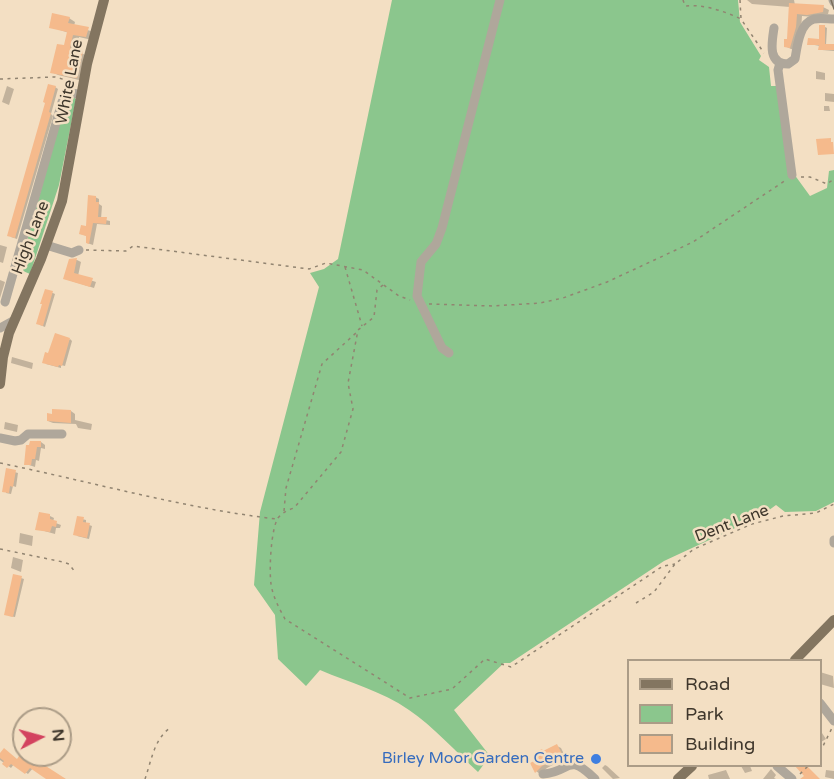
<!DOCTYPE html>
<html>
<head>
<meta charset="utf-8">
<style>
  body { margin:0 }
  #map { position:relative; width:834px; height:779px; overflow:hidden; background:#f3dfc3; font-family:"Varela Round",sans-serif }
  canvas { display:block }
  .legend { position:absolute; left:627px; top:659px; width:195px; height:108px; box-sizing:border-box; background:#f3dfc3; border:2px solid #ab9c87; margin:0; padding:8px 10px; list-style:none; font-size:18px; color:#3f372c }
  .legend li { display:flex; align-items:center; gap:12px; height:30px }
  .legend b { width:30px; border:2px solid #ab9c87 }
  .north { position:absolute; left:12px; top:707px; width:60px; height:60px; box-sizing:border-box; background:#f3dfc3; border:2px solid #ab9c87; border-radius:50%; rotate:84deg; font-size:16px; font-weight:700; line-height:24px; text-align:center; color:#3f372c }
  .north::after { content:''; display:block; margin:auto; width:21px; height:27px; background:#d3435f; clip-path:polygon(50% 0,100% 100%,50% 72%,0 100%) }
</style>
</head>
<body>
<div id="map">
<canvas width="834" height="779"></canvas>
<ul class="legend">
<li><b style="height:8px;background:#837560"></b>Road</li>
<li><b style="height:16px;background:#8bc68d"></b>Park</li>
<li><b style="height:16px;background:#f5ba8c"></b>Building</li>
</ul>
<div class="north">N</div>
</div>
<script>
const ctx = document.querySelector('canvas').getContext('2d');
ctx.lineJoin = 'round';
function fillPath(path, color) {
  ctx.fillStyle = color;
  ctx.fill(path, 'evenodd');
}
function trace(path, color, width, dash) {
  ctx.strokeStyle = color;
  ctx.lineWidth = width;
  ctx.lineCap = dash ? 'butt' : 'round';
  ctx.setLineDash(dash || []);
  ctx.stroke(path);
}
function drawText(font, color, halo, rows, align = 'center') {
  ctx.font = font + ' "Varela Round",sans-serif';
  ctx.lineWidth = 5;
  ctx.setLineDash([]);
  ctx.textBaseline = 'middle';
  ctx.strokeStyle = halo;
  ctx.fillStyle = color;
  for (const [text, x, y, turn = 0] of rows) {
    ctx.save();
    ctx.translate(x, y);
    ctx.rotate((+turn || 0) * Math.PI / 180);
    ctx.textAlign = isNaN(turn) ? turn : align;
    if (halo) ctx.strokeText(text, 0, 0);
    ctx.fillText(text, 0, 0);
    ctx.restore();
  }
}
fillPath(new Path2D(`
  M392 0H738L740 22 761 56 759 60 769 67 771 86H782L794 174 810 196 827 188 829 171 834 170V502L816 511 785 512 776 505 761 516 664 561 510 663H504L454 710 490 756 478 772C457 753 433 726 409 710 382 691 350 683 320 670L306 686 278 659 275 615 254 585 260 512 319 287 310 273 324 269 338 259Z
  M72 96 76 99 59 185 30 274 23 271 25 261 22 259 65 102Z`), '#8bc68d');
fillPath(new Path2D(`
  M747 0H794L795 5 823 7 829 10 828 14 814 17 802 16 801 30 795 50 791 49 785 46 788 40 790 7 752 4Z
  M69 18 75 22 74 26 94 32 92 40 79 37 76 51 88 56 83 81 58 75 52 72 66 47 69 33 51 27Z
  M825 27 827 28 826 45H834V51L822 50 820 46 809 44 820 40Z
  M816 71 825 73V80L816 79Z
  M7 86 14 89 9 105 2 102Z
  M55 87 58 89 51 114 53 116 17 239 11 237Z
  M825 93 834 94V102L825 101Z
  M824 106H829L830 111H824Z
  M95 197 99 199V204L102 206 101 219 110 221V225L97 224 93 245 87 243V236L81 234 88 227Z
  M0 245 7 247 3 263 0 262Z
  M70 260H77L81 262 78 276 96 282 94 288 65 279Z
  M0 280 5 282 0 298Z
  M46 290 55 294 45 327 40 325Z
  M70 339 72 341 65 366 61 365V368L46 364Z
  M12 357 33 363 32 369 11 363Z
  M71 411 75 414V420L92 424 91 430 78 428 76 424 53 423 48 421Z
  M5 422 18 425 17 432 4 429Z
  M31 442H41L45 445V449L41 448 39 461 36 460 35 467 26 464Z
  M7 470 18 473 16 487 13 486 11 494 6 493Z
  M50 516 54 518 53 522 61 525 60 528H56L55 534 37 529Z
  M78 518 86 520V524L92 526 89 539 77 536Z
  M20 533 33 536 32 546 19 543Z
  M13 557 23 560 21 572 11 568Z
  M21 578 24 579 15 617 9 616Z
  M820 672 833 676 834 688 820 684Z
  M820 730 826 739 821 742H820Z
  M557 746 561 748 566 758 547 768 540 774 536 771 542 750 545 752Z
  M0 753 36 766 63 779H47L33 768 28 774 14 764 11 768 0 760Z
  M605 765 607 766 620 778 613 779 602 768Z
  M741 766H750L752 771 745 773Z
  M771 769 776 775 774 778 776 779H763Z
  M726 770 730 779H709L708 775Z
  M826 770 834 771V779L825 777Z`), '#0003');
fillPath(new Path2D(`
  M789 3 824 5 823 12 807 15 797 14 796 27 790 48 784 47V39H787Z
  M52 13 70 17 68 23 89 27 86 37 73 35 70 48 83 51 77 78 50 73 57 44 64 45 67 32 49 28Z
  M819 25H825V44H834V50H818L819 45H807L808 38 819 39Z
  M48 84 56 86 49 112 51 113 15 238 7 236 45 103 43 102Z
  M831 138V142H833L834 154 818 155 816 139Z
  M88 195 96 196V202H99L98 217H107L106 224 93 223 89 244 86 243V236L79 234 81 225 86 226Z
  M77 258 74 273 93 278 90 287 63 279 69 259Z
  M45 289 53 291 43 326 36 324 42 304H40Z
  M55 333 70 338 62 366 59 365 58 367 42 363 45 352 48 353Z
  M52 409 71 410V423L47 421V413L52 414Z
  M30 441H41V447H37L35 459H32L31 465H24L26 445H29Z
  M6 468 16 470 13 487 10 486 9 493 2 492Z
  M39 512 50 514V519L57 521 56 527 52 526 50 532 35 530Z
  M77 516 84 517 83 522 90 523 87 538 73 535Z
  M13 574 22 576 13 617 4 615Z
  M557 744 563 756 542 766 535 773 530 763 538 759 535 752 542 749 543 751Z
  M4 748 17 759 21 753 36 764 38 761 66 779H46L30 768 25 774 11 764 7 768 2 764 4 761 0 758V753Z
  M794 765H806L820 779H800L804 776Z`), '#f5ba8c');
trace(new Path2D(`
  M683 0 685 6C703 4 724 11 741 19
  M740 0 741 19 764 53
  M0 79 55 77 73 82
  M801 177H810L827 184 834 179
  M86 250 126 251 133 246 309 269 326 263 363 270 399 296 410 300
  M345 267 362 326
  M383 285 377 290 374 317 358 330 348 383 353 409 341 452 294 508C288 510 283 512 278 518 271 529 269 569 271 584 273 597 279 608 285 619L410 698 452 689 485 659 511 667 663 566 675 564
  M429 304 493 306 540 303 563 298 607 282 693 242 786 180
  M0 463C92 482 183 508 276 519
  M284 511 286 488 322 364 357 332
  M0 549 63 562 69 564 75 572
  M636 603 654 592 675 564 694 549 752 524 783 516 816 513 834 504
  M820 752 832 728
  M800 774 808 766
  M145 779C151 762 154 739 170 728`), '#918471', 1.5, [3, 4.5]);
trace(new Path2D(`
  M833 0 834 2
  M774 28C772 42 767 64 788 64L795 59C797 48 799 23 814 19 820 18 828 19 834 19
  M780 63 778 70 792 175
  M46 245 72 253 79 250
  M5 302 62 102 67 93 81 94
  M0 328 13 321
  M449 353 442 348 417 296 421 262 436 244 442 228 500 0
  M0 438 15 441 21 440 28 434H62
  M834 540V543
  M820 703 834 721
  M777 766 792 779
  M543 774C572 772 566 751 595 779`), '#afa79b', 9);
trace(new Path2D(`
  M0 384 3 357 9 333 41 259 62 201 87 64 104 0
  M795 660 834 620
  M678 779 692 766`), '#837560', 10);
trace(new Path2D(`
  M831 0 834 9`), '#7b6f5f', 1.5);
for (const [x, y, r, color] of [
  [596,759,6,"#3f7fe0"]
]) {
  const dot = new Path2D();
  dot.arc(x, y, r, 0, 2 * Math.PI);
  ctx.fillStyle = color;
  ctx.fill(dot);
  trace(dot, '#f3dfc3', 2);
}
drawText('16px', '#3f372c', '#f3dfc3', [
  ["White Lane",70,82,-79],
  ["High Lane",31,238,-69],
  ["Dent Lane",732,524,-21]
]);
drawText('16px', '#366cbe', '#f3dfc3', [
  ["Birley Moor Garden Centre",584,759]
], 'right');
</script>
</body>
</html>
